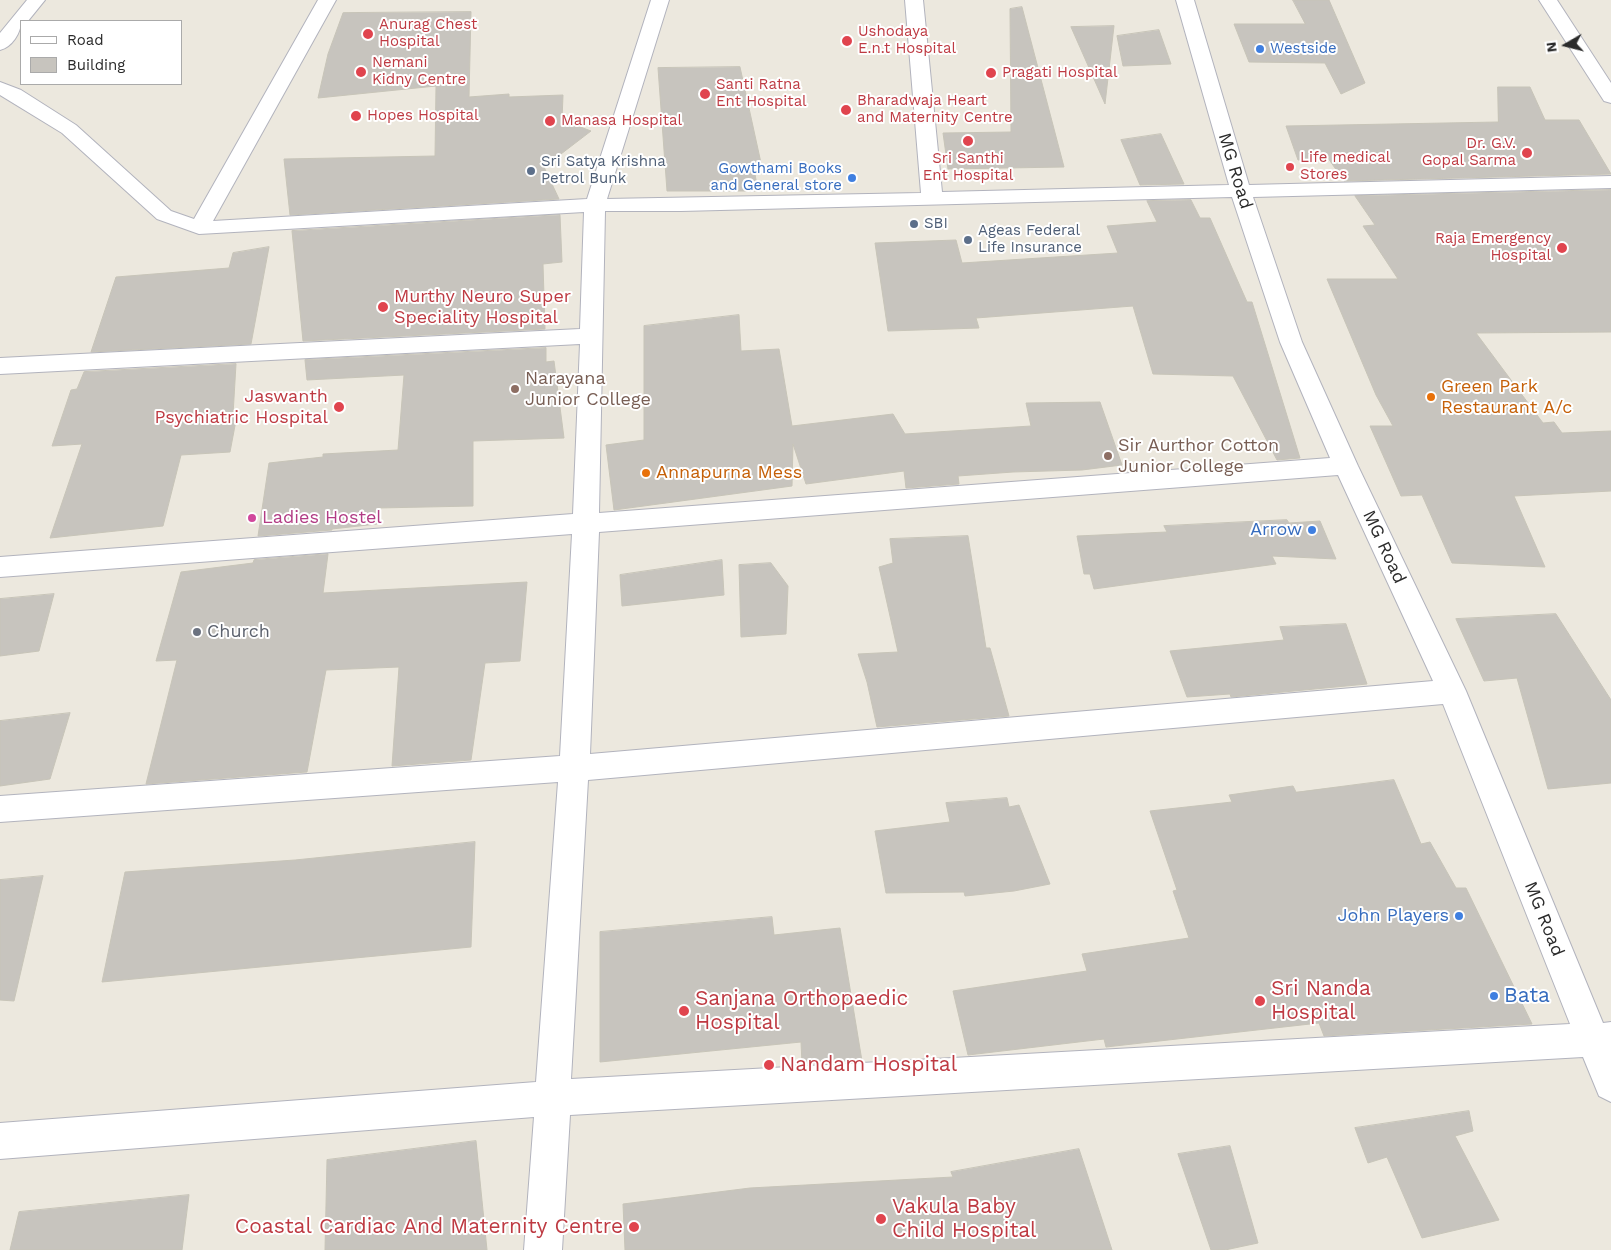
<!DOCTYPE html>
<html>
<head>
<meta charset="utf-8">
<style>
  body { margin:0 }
  #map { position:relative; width:1611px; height:1250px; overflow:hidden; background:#ece8de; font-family:"Work Sans",sans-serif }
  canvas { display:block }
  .legend { position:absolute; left:20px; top:20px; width:162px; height:65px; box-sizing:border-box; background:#fff; border:1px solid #aaa; margin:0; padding:6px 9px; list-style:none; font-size:15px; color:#2b2b2b }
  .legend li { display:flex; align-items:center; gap:10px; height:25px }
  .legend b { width:25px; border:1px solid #aaa }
  .north { position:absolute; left:1541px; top:20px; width:50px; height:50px; -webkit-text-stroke:4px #fff; paint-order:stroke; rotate:262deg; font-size:14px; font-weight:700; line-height:20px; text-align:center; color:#2b2b2b }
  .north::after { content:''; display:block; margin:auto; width:18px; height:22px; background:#2b2b2b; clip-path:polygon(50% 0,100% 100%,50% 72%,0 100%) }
</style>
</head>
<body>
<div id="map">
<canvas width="1611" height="1250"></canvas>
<ul class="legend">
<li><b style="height:6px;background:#fff"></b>Road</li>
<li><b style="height:14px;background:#c7c4be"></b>Building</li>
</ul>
<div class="north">N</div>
</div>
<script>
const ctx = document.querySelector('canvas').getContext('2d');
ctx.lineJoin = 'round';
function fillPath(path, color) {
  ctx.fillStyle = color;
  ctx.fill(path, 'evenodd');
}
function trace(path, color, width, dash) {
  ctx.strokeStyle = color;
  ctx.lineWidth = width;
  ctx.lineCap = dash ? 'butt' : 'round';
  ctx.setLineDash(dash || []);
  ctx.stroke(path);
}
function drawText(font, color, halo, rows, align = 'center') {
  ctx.font = font + ' "Work Sans",sans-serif';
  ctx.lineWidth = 4;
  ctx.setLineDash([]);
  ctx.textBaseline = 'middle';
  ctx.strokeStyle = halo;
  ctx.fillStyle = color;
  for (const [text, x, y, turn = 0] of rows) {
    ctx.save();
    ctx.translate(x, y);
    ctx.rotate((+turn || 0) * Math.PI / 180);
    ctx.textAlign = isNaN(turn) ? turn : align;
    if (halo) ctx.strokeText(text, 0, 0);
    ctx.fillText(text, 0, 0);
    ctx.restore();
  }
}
const building = new Path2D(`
  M1293 0H1329L1365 83 1341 94 1325 63 1249 62 1234 24H1305Z
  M1022 7 1064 167 948 169 943 133 1011 132 1010 9Z
  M471 12 469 97 509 94V97L563 95 562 120 591 131 544 167 559 199 290 215 284 159 435 156 436 86 318 98 328 54 343 13Z
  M1114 26 1105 104 1071 27Z
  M1159 30 1171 64 1123 66 1117 36Z
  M740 67 761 163H753L758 191H667L658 68Z
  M1498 87H1530L1545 120H1579L1611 174 1344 181 1328 158 1298 160 1286 126 1498 122Z
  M1161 134 1184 184 1140 185 1121 140Z
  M1611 190V332L1476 333 1543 423 1554 422 1562 433 1611 431V491L1514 496 1545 567 1452 563 1422 495 1401 496 1370 426H1393L1376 395 1327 279H1398L1363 226 1375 225 1355 196Z
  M1191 200 1200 218H1210L1247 302H1252L1300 458 1277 460 1233 376 1153 374 1133 306 976 318 979 328 888 331 875 243 956 240 962 263 1118 253 1107 226 1157 222 1147 201Z
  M560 215 562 262 543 264 545 329 303 341 292 231Z
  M269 247 251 344 91 352 116 277 229 268 233 253Z
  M739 315 741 351 779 349 792 426 893 414 905 434 1031 426 1026 403 1100 402 1122 465 1082 470 1013 472 958 476 959 484 906 488 904 471 806 484 793 444 792 486 614 510 606 445 644 440V326Z
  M546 348V362L554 361 564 438 473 441V506L378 508 377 524 332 529V530L258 536 269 463 323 457V454L398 450 404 375 307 380 305 360Z
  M236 364 233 415H237L230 452 181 455 163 526 50 538 82 444 52 446 71 390 77 389 84 372Z
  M1287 520 1289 523 1320 521 1336 559 1272 556 1276 564 1094 589 1090 574H1084L1077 536 1167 532 1164 526Z
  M968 536 986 648H990L1009 716 877 727 867 682 858 654 898 652 879 567 893 563 890 539Z
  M328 554 323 593 527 582 520 661 485 663 471 760 392 766 399 667 326 670 307 772 146 784 177 660 156 661 181 572 253 563 254 560Z
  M722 560 724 595 622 606 620 575Z
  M771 563 788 586 786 634 741 637 739 565Z
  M54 594 39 651 0 656V599Z
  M1556 614 1611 700V783L1548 789 1517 678 1484 681 1456 619Z
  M1346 624 1367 684 1231 697 1230 694 1187 697 1170 651 1284 640 1280 627Z
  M70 713 50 779 0 786V721Z
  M1394 780 1421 844 1430 842 1456 888H1466L1532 1024 1324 1036 1319 1023 1106 1047 1104 1039 968 1055 953 991 1087 971 1082 954 1189 938 1173 891 1177 890 1150 811 1232 802 1229 795 1293 786 1296 792Z
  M1007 798 1009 807 1019 805 1050 884 1014 891 965 896 964 892 886 893 875 831 950 822 946 803Z
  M475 842 471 947 102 982 125 872 295 860Z
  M43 876 14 1001 0 1000V880Z
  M772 917 774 935 840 928 862 1061 802 1064 801 1042 600 1062V932Z
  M1469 1111 1473 1131 1455 1136 1499 1220 1422 1238 1387 1157 1368 1163 1355 1128Z
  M476 1141 487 1250H325L327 1160Z
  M1230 1146 1258 1243 1225 1250H1211L1178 1154Z
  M1079 1149 1112 1250H625L623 1204 750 1188 953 1177 951 1172Z
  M189 1195 182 1250H10L19 1212Z`);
fillPath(building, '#c7c4be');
trace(building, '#c7c4b8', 1);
const minor = new Path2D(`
  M27 0H45L28 21H21C21 33 12 47 0 50V33Z
  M318 0H336L213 221 587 199 651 0H669L607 199 921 193 905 0H923L942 192 1229 185 1176 0H1194L1249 185 1611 176V188L1253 197 1302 342 1358 466 1466 691 1603 1023 1611 1022V1102L1599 1096 1583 1057 570 1115 562 1250H524L534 1117 0 1159V1123L536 1082 558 782 0 822V796L560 756 572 534 0 577V557L573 514 580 344 0 374V358L580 329 584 212 199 234 157 219 62 133 0 95V82L21 90 76 125 171 211 194 219ZM1232 197 1280 342 1330 458 599 513 605 211H681ZM1338 475 1433 681 590 754 599 532ZM1443 704 1570 1024 571 1079 588 780Z
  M1539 0H1557L1611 83V103L1604 101Z`);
trace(minor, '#b2b3bd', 2);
fillPath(minor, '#fff');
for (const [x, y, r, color] of [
  [368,34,6,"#e0444e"],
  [847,41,6,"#e0444e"],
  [1260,49,5,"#3f7fe0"],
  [361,72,6,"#e0444e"],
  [991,73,6,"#e0444e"],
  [705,94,6,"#e0444e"],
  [846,110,6,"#e0444e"],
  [356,116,6,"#e0444e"],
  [550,121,6,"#e0444e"],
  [968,141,6,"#e0444e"],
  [1527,153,6,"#e0444e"],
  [1290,167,5,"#e0444e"],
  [531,171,5,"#5c6f8a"],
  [852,178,5,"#3f7fe0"],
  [914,224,5,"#5c6f8a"],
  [968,240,5,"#5c6f8a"],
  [1562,248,6,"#e0444e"],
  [383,307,6,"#e0444e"],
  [515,389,5,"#8d6e63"],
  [1431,397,5,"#e8710a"],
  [339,407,6,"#e0444e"],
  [1108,456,5,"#8d6e63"],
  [646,473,5,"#e8710a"],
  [252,518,5,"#d1479c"],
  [1312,530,5,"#3f7fe0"],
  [197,632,5,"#6b7280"],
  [1459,916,5,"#3f7fe0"],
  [1494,996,5,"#3f7fe0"],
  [1260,1001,6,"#e0444e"],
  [684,1011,6,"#e0444e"],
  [769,1065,6,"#e0444e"],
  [881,1219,6,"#e0444e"],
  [634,1227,6,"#e0444e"]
]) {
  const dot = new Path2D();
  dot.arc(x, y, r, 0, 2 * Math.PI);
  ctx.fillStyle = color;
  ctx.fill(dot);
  trace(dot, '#fff', 2);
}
drawText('15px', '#be3a42', '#fff', [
  ["Anurag Chest",379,25],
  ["Hospital",379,42],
  ["Ushodaya",858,32],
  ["E.n.t Hospital",858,49],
  ["Nemani",372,63],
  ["Kidny Centre",372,80],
  ["Pragati Hospital",1002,73],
  ["Santi Ratna",716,85],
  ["Ent Hospital",716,102],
  ["Bharadwaja Heart",857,101],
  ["and Maternity Centre",857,118],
  ["Hopes Hospital",367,116],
  ["Manasa Hospital",561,121],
  ["Dr. G.V.",1516,144,"right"],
  ["Gopal Sarma",1516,161,"right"],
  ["Life medical",1300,158],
  ["Stores",1300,175],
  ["Sri Santhi",968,159,"center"],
  ["Ent Hospital",968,176,"center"],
  ["Raja Emergency",1551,239,"right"],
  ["Hospital",1551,256,"right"]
], 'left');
drawText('15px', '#366cbe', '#fff', [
  ["Westside",1270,49],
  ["Gowthami Books",842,169,"right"],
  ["and General store",842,186,"right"]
], 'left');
drawText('15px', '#4e5e75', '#fff', [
  ["Sri Satya Krishna",541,162],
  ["Petrol Bunk",541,179],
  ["SBI",924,224],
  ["Ageas Federal",978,231],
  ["Life Insurance",978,248]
], 'left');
drawText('18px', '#2b2b2b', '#fff', [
  ["MG Road",1235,171,73],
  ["MG Road",1384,547,65],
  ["MG Road",1544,919,68]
]);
drawText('18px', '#be3a42', '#fff', [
  ["Murthy Neuro Super",394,297],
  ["Speciality Hospital",394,318],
  ["Jaswanth",328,397,"right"],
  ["Psychiatric Hospital",328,418,"right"]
], 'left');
drawText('18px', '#785e54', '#fff', [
  ["Narayana",525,379],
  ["Junior College",525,400],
  ["Sir Aurthor Cotton",1118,446],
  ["Junior College",1118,467]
], 'left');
drawText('18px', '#c56008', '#fff', [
  ["Green Park",1441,387],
  ["Restaurant A/c",1441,408],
  ["Annapurna Mess",656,473]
], 'left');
drawText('18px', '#b23c85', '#fff', [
  ["Ladies Hostel",262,518]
], 'left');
drawText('18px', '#366cbe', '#fff', [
  ["Arrow",1302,530],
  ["John Players",1449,916]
], 'right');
drawText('18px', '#5b616d', '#fff', [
  ["Church",207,632]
], 'left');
drawText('21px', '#be3a42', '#fff', [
  ["Sri Nanda",1271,989],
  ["Hospital",1271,1013],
  ["Sanjana Orthopaedic",695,999],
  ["Hospital",695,1023],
  ["Nandam Hospital",780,1065],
  ["Vakula Baby",892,1207],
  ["Child Hospital",892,1231],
  ["Coastal Cardiac And Maternity Centre",623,1227,"right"]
], 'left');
drawText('21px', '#366cbe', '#fff', [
  ["Bata",1504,996]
], 'left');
</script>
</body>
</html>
